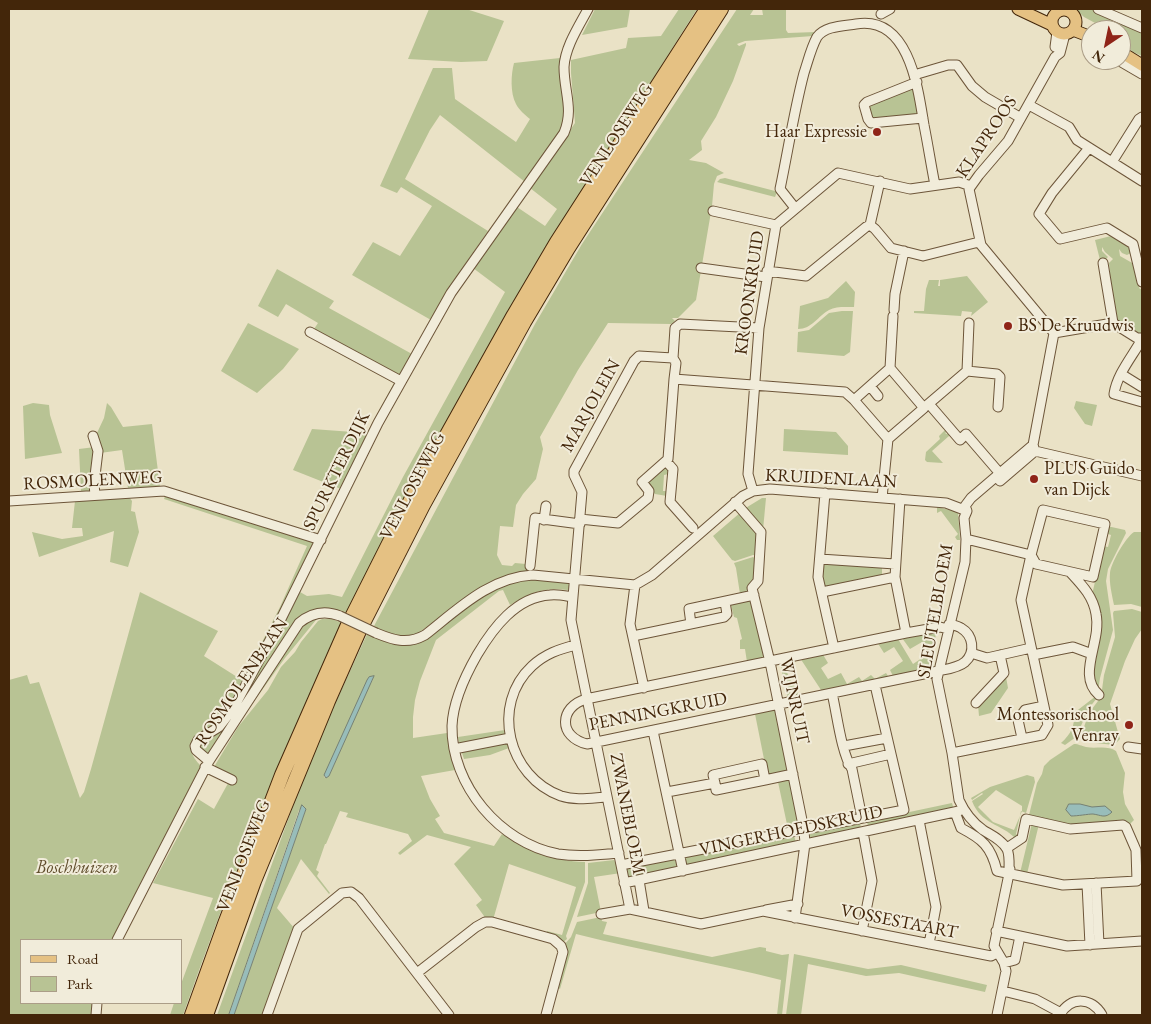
<!DOCTYPE html>
<html>
<head>
<meta charset="utf-8">
<style>
  body { margin:0 }
  #map { position:relative; width:1151px; height:1024px; overflow:hidden; background:#eae2c6; font-family:"EB Garamond",serif }
  canvas { display:block }
  .frame { position:absolute; inset:0; border:10px solid #43260a; pointer-events:none }
  .legend { position:absolute; left:20px; top:939px; width:162px; height:65px; box-sizing:border-box; background:#f1ecda; border:1px solid #ab9d87; margin:0; padding:6px 9px; list-style:none; font-size:15px; color:#43260a }
  .legend li { display:flex; align-items:center; gap:10px; height:25px }
  .legend b { width:25px; border:1px solid #ab9d87 }
  .north { position:absolute; left:1081px; top:20px; width:50px; height:50px; box-sizing:border-box; background:#f1ecda; border:1px solid #ab9d87; border-radius:50%; rotate:214deg; font-size:14px; font-weight:700; line-height:20px; text-align:center; color:#43260a }
  .north::after { content:''; display:block; margin:auto; width:18px; height:22px; background:#8f2418; clip-path:polygon(50% 0,100% 100%,50% 72%,0 100%) }
</style>
</head>
<body>
<div id="map">
<canvas width="1151" height="1024"></canvas>
<div class="frame"></div>
<ul class="legend">
<li><b style="height:6px;background:#e5c183"></b>Road</li>
<li><b style="height:14px;background:#b8c394"></b>Park</li>
</ul>
<div class="north">N</div>
</div>
<script>
const ctx = document.querySelector('canvas').getContext('2d');
ctx.lineJoin = 'round';
function fillPath(path, color) {
  ctx.fillStyle = color;
  ctx.fill(path, 'evenodd');
}
function trace(path, color, width, dash) {
  ctx.strokeStyle = color;
  ctx.lineWidth = width;
  ctx.lineCap = dash ? 'butt' : 'round';
  ctx.setLineDash(dash || []);
  ctx.stroke(path);
}
function drawText(font, color, halo, rows, align = 'center') {
  ctx.font = font + ' "EB Garamond",serif';
  ctx.lineWidth = 4;
  ctx.setLineDash([]);
  ctx.textBaseline = 'middle';
  ctx.strokeStyle = halo;
  ctx.fillStyle = color;
  for (const [text, x, y, turn = 0] of rows) {
    ctx.save();
    ctx.translate(x, y);
    ctx.rotate((+turn || 0) * Math.PI / 180);
    ctx.textAlign = isNaN(turn) ? turn : align;
    if (halo) ctx.strokeText(text, 0, 0);
    ctx.fillText(text, 0, 0);
    ctx.restore();
  }
}
fillPath(new Path2D(`
  M429 9H466L504 21 487 61 461 62 408 59Z
  M595 9H630L627 27 582 35Z
  M679 9H697L581 193 346 616 308 613 215 747 208 753 201 751 199 746 202 742 214 735 229 721 300 592 307 596 329 594 342 597 403 477 505 292 473 268 517 207 545 226 557 209 530 188 575 123 571 73V60L626 48 628 38 661 36Z
  M737 9H754L750 15H763L762 9H786V30L788 33 816 32 813 36 745 41 737 44 739 46 746 43V45L733 81 716 117 701 141 702 150 689 160 706 163 724 173 717 176 714 184 712 206 696 300 678 318H672L675 321 671 324 608 323 578 370 540 437 543 449 536 479 523 494 516 505 513 527 500 526 497 555 502 565 512 566 515 563 526 564 525 566 531 567 533 572 473 594 414 636 401 638 384 632 374 626 535 324 582 244Z
  M1075 9H1092L1142 31V56L1133 52 1121 41V30H1108L1084 17Z
  M560 58 565 122 561 131 525 182 440 115 430 130 405 179 488 231 455 279 431 320 352 275 373 242 400 256 432 206 401 187 397 193 380 186 433 68H452L455 99 516 142 530 119C525 115 519 110 516 104 510 93 511 74 514 63Z
  M908 87 915 89 920 113 917 117 874 119 870 116 868 105Z
  M725 178 775 191 777 192 775 197 717 182 720 179Z
  M1111 236 1130 247 1131 253 1127 255 1122 253 1119 249 1120 256 1134 264 1140 285 1139 288 1142 290V335L1137 334 1116 321 1112 304 1109 263 1113 259 1105 252 1102 247V251L1108 257 1106 259 1100 260 1095 240Z
  M277 269 334 301 329 308 412 354 399 377 312 332 318 323 286 304 278 317 258 306Z
  M967 276 988 302 971 316 972 312 962 311 961 316 914 313V311H924L926 289 929 280H939L938 286H940V280Z
  M846 281 855 292 854 307C846 307 836 306 829 310 818 316 812 329 798 329L800 306 828 298Z
  M842 311H853L850 352 844 356 797 352 798 332 809 330 829 313Z
  M248 323 299 349 283 369 257 393 221 371Z
  M329 344 396 382 341 489 293 470 312 429 367 433 394 383 327 347Z
  M1076 401 1097 405 1092 426 1085 424 1074 408Z
  M33 403 49 405 50 415 62 453 25 459 23 406Z
  M107 403 111 407 123 427 152 424 160 487 128 488 122 450 100 453 97 433 104 418Z
  M944 426 948 431 945 433 947 434 949 432V436L932 451 943 463 927 462 925 460 926 452 940 439 939 436 945 430 943 428Z
  M784 429 836 432 848 446V455L783 451Z
  M95 447 92 486 90 491 81 492 79 449Z
  M665 465 669 470V474L664 475 663 491H668L667 496 655 494 647 486 648 480Z
  M165 496 314 542 316 545 261 652 258 650 280 607 307 546 164 499Z
  M129 497 132 501 131 511 135 512 139 532 128 567 110 562 114 531 39 557 32 532 62 539 83 536 82 528H72L75 501Z
  M762 498H766L763 530 744 509Z
  M937 507 958 512 960 540H957L955 537 958 534 941 511 937 513Z
  M741 512 757 531V555H753L735 561 732 560 713 536Z
  M1107 526 1125 530 1126 533 1108 569 1106 581 1113 630 1100 678 1098 692 1094 679 1093 670 1102 628 1099 610 1092 595 1103 546 1108 547 1111 535 1105 533Z
  M1134 532H1142V607L1131 604 1114 605C1112 595 1109 583 1110 573 1111 563 1125 538 1134 532Z
  M753 557 756 559V580L748 592 740 594 736 568 734 563Z
  M824 563 882 567V576L826 588 824 586 821 577 822 565Z
  M524 578 569 582 572 588H569L568 590C544 587 531 592 510 605L503 590 499 591 436 640 420 681 415 700 413 717V738L447 733 455 770 421 776 430 799 440 816 435 819 444 833 494 846 502 834C529 850 553 861 585 862V882L566 936 567 939 562 943 546 934 547 931 562 935 576 887 509 864 493 920H485L484 916 476 905 482 900 454 864 471 847 427 835 400 855 398 853 412 841 408 834 346 817 348 813 340 811 326 844H325L316 870 319 872 317 876 330 893 329 894 301 859 277 908 295 929 262 1015H234L306 809 299 810 229 1015H217L301 784 334 706 368 632 402 644 486 592ZM369 677 373 679 368 687 329 776 326 778 324 777Z
  M140 592 218 631 204 656 245 682 224 719 197 735C187 746 191 756 201 766L116 940H21V1003H94L93 1015H9V680L27 675 30 684 39 682 80 798 84 792 91 769Z
  M750 599 753 602 765 658 747 662 745 649H740V640L742 639 737 618 734 617 731 605 733 602Z
  M1132 609 1142 612V629L1135 639 1125 661 1110 704 1120 739 1114 745 1087 742 1080 738 1089 713 1101 697 1104 675 1115 637 1113 613 1114 611Z
  M320 617 316 620 285 658 242 718 300 627 309 620Z
  M322 619H332L342 623C282 751 230 882 183 1015H170L174 1003H181V984L213 898 153 883 198 799 214 809 215 807 232 776 214 767 238 727 268 690 281 667 295 652 301 642 318 621Z
  M937 630 928 671 894 678 890 670 903 661 894 647 884 653 877 642 898 639 913 664 928 654 922 642 910 649 902 638Z
  M822 653 828 663 821 668 828 679 841 673 847 684 859 677 862 681 871 675 875 679 886 673 890 679 823 693 800 658Z
  M796 659V661L784 667 800 697 788 699 780 663Z
  M1006 677 1008 688 991 713 979 716 978 705Z
  M1096 696 1097 698 1089 708 1076 737 1065 745 1061 743C1071 734 1075 726 1074 713Z
  M775 710 777 711 788 772 769 776 767 774 755 714Z
  M505 730V735L459 744 458 737Z
  M504 742 507 744 509 748 490 755 464 759 462 753 463 751Z
  M1074 744C1079 744 1081 746 1086 747 1096 749 1108 745 1116 751L1125 773 1123 792 1125 804 1134 820 1130 824 1073 826 1029 815 1037 783 1042 774 1044 766 1050 760Z
  M1027 775 1034 777 1035 782 1026 813 1021 811 1016 834 1020 836 1016 839C1001 823 981 825 972 801L983 794 982 793 972 800 971 798 990 787ZM996 790 1022 806V811L1014 830 993 822 978 807Z
  M789 780 791 782 800 826 788 829 778 782Z
  M952 803 954 810 868 827 867 821Z
  M860 822 861 829 811 840 809 832Z
  M1032 823 1039 824 1027 874 1020 873Z
  M794 835 796 843 687 866 684 857Z
  M675 859 677 868 628 878 626 869Z
  M614 860 621 873 594 877 601 912 577 917 588 883V863Z
  M601 917 602 921 607 922 603 934 712 957 760 947 766 948V951L782 955 789 954 782 1015H777L781 980C713 963 644 951 576 934L560 989 557 987 564 945 571 937 577 922Z
  M794 954 868 969 901 965 987 985 985 992 899 973 866 976 808 964 801 1015H786Z`), '#b8c394');
const water = new Path2D(`
  M374 676 329 776 326 778 324 775 367 680 369 677Z
  M1069 804H1080L1092 807 1105 806 1112 812C1105 819 1101 815 1093 814 1088 814 1078 816 1071 816L1066 810Z
  M302 805 306 809 234 1015H229Z`);
fillPath(water, '#98bdba');
trace(water, '#768174', 1);
const minor = new Path2D(`
  M1098 9 1142 28
  M881 14 890 9
  M1055 47 1057 32
  M1118 60 1142 74
  M914 75 948 65H957L972 86 985 97 1021 118
  M917 82 867 102 864 105 868 119 871 123 923 118
  M1029 105 1069 127 1077 140 1142 181
  M1089 148 1052 193 1039 214 1060 239 1107 228 1133 244 1142 282
  M1112 162 1139 119 1142 117
  M795 208 780 189C788 151 794 111 804 73 808 61 811 48 817 37 825 26 843 26 856 24 909 15 918 88 924 125 928 145 931 165 935 185
  M713 211 776 225
  M870 225 880 181
  M1103 263 1113 323
  M701 268 766 277
  M767 271 806 276 866 227 870 225 875 229 891 248 923 256 979 242
  M894 310 895 294 904 251
  M310 332 401 381
  M1054 333 1113 323 1137 338H1142
  M1142 339C1132 357 1117 374 1114 394L1142 402
  M673 358 675 328 680 324 759 328
  M890 368 893 316
  M967 371 997 374 1000 377 998 407
  M1121 374 1142 387
  M870 386 878 396
  M929 404 960 440 966 434 1003 477
  M926 406 967 371 969 323
  M93 436 98 451 94 484 95 495
  M1034 448 1033 445 1054 333 981 245 969 189 979 175 1008 141 1055 57 1060 53 1065 34
  M1035 451 1142 476
  M666 461 673 469 670 502 693 528
  M1000 481 1035 451
  M753 491 748 474 759 328 776 225 838 173 910 189 959 182 971 186
  M825 493 818 577 834 648
  M882 498 888 439
  M900 499 895 577 906 633
  M9 501 164 491 321 540
  M735 502 761 532 758 581 752 588 770 662 804 830 805 844 795 918
  M1043 510 1105 524 1093 577 1036 564 1031 555Z
  M580 519 618 523 648 498 649 491 642 482 668 459 674 379
  M544 520 546 506
  M820 559 895 564
  M530 566 535 518 580 524
  M1070 572C1082 585 1093 596 1096 614 1102 642 1076 675 1099 695
  M635 585 630 624 644 688
  M822 592 895 577
  M573 597C566 596 558 594 550 595 516 597 493 628 477 655 465 676 453 701 452 726 451 785 500 843 558 854 578 857 598 855 619 853
  M691 624 689 609 754 595
  M948 629 940 627 906 633 586 699C559 707 558 737 587 744L938 671C947 669 958 668 965 662 976 652 973 635 961 628 958 626 953 625 949 624
  M376 633C393 640 407 645 425 635 457 610 490 577 533 575L635 585 652 575 743 496 753 491 770 489 946 503 967 511
  M633 636 724 617 727 614 725 602
  M576 645C559 649 545 654 532 666 490 705 508 777 561 796 576 801 591 798 607 797
  M971 653 987 658 1031 648
  M1033 655 1073 647 1092 654
  M832 693C837 714 841 752 852 769L862 818
  M976 703 1004 673 1000 655
  M653 731 683 871
  M1022 738 1018 720 1025 710 1044 706
  M844 746 887 738
  M1128 747 1142 749
  M454 749 510 738
  M952 753 1042 735 1048 725 1021 600 1031 555 966 539
  M209 761 299 623C311 613 325 610 340 616
  M848 764 891 754
  M205 767 232 780
  M715 783 716 790 765 780
  M667 792 715 783 713 775 762 764 765 780 793 774
  M955 812 961 828C982 839 991 846 997 871L1063 885 1137 881 1136 850 1126 827 1123 825 1070 829 1026 819 1022 838 1007 848
  M919 820 936 907 929 944
  M621 865 904 810 875 685
  M1009 872C1009 865 1010 855 1007 849 1002 840 991 835 983 830 972 822 964 811 959 800L952 753 937 679 965 562 966 539 964 518 967 511 965 506 971 498 1033 445
  M639 880 644 911
  M624 883 959 811
  M1096 883 1099 944
  M1087 884 1090 945
  M630 909 571 620 582 492 574 475V471L634 361 639 356 673 358 676 363 674 379 845 392 854 400 888 439 924 408 890 368 854 400
  M766 910 798 904
  M601 914 630 909 701 924 763 911 991 956 997 953
  M866 915 932 928
  M862 931 872 881 863 832
  M996 931 1067 946 1142 941
  M117 940 209 761 196 750 195 746 198 740 219 727 233 709 278 625 378 423 451 293 564 133C574 109 564 92 564 67 565 47 579 26 588 9
  M1004 963 1015 960 1020 936
  M417 973 476 927 485 922H492L553 939 561 946 563 952 546 1015
  M1003 991 1035 999 1061 1013
  M96 1015 97 1003
  M267 1015 298 929 342 893 351 892 359 898 449 1015
  M997 1015 1006 971 1004 963 994 946 1010 869
  M1060 1015C1070 996 1092 997 1102 1015`);
const major = new Path2D(`
  M1018 9 1052 25
  M1052 22a12 12 0 1 1 24 0a12 12 0 1 1-24 0Z
  M1073 30 1091 37
  M1121 52 1142 65`);
const highway = new Path2D(`
  M192 1015 225 924 282 775 348 625 413 496 514 315 557 242 707 9
  M206 1015 254 881 328 701 359 631 423 505 524 322 568 248 721 9`);
trace(minor, '#6d5539', 11);
trace(major, '#43260a', 13);
trace(highway, '#43260a', 16);
trace(minor, '#f1ecda', 9);
trace(major, '#e5c183', 11);
trace(highway, '#e5c183', 14);
const minorBridge = new Path2D(`
  M340 616 376 633`);
trace(minorBridge, '#6d5539', 11, []);
trace(minorBridge, '#f1ecda', 9);
for (const [x, y, r, color] of [
  [877,132,5,"#8f2418"],
  [1008,326,5,"#8f2418"],
  [1034,479,5,"#8f2418"],
  [1129,725,5,"#8f2418"]
]) {
  const dot = new Path2D();
  dot.arc(x, y, r, 0, 2 * Math.PI);
  ctx.fillStyle = color;
  ctx.fill(dot);
  trace(dot, '#f1ecda', 2);
}
drawText('18px', '#43260a', '#f1ecda', [
  ["Haar Expressie",867,132],
  ["BS De Kruudwis",1018,326,"left"],
  ["PLUS Guido",1044,469,"left"],
  ["van Dijck",1044,490,"left"],
  ["Montessorischool",1119,715],
  ["Venray",1119,736]
], 'right');
drawText('18px', '#43260a', '#f1ecda', [
  ["VENLOSEWEG",617,135,-57],
  ["KLAPROOS",987,137,-56],
  ["KROONKRUID",750,293,-82],
  ["MARJOLEIN",591,406,-61],
  ["SPURKTERDIJK",337,471,-64],
  ["KRUIDENLAAN",831,479,3],
  ["ROSMOLENWEG",93,481,-3],
  ["VENLOSEWEG",413,486,-62],
  ["SLEUTELBLOEM",936,611,-80],
  ["ROSMOLENBAAN",242,682,-56],
  ["WIJNRUIT",794,701,78],
  ["PENNINGKRUID",658,712,-11],
  ["ZWANEBLOEM",627,814,79],
  ["VINGERHOEDSKRUID",791,831,-12],
  ["VENLOSEWEG",244,856,-69],
  ["VOSSESTAART",899,922,11]
]);
drawText('italic 18px', '#604d2c', '#f1ecda', [
  ["Boschhuizen",77,868]
]);
</script>
</body>
</html>
